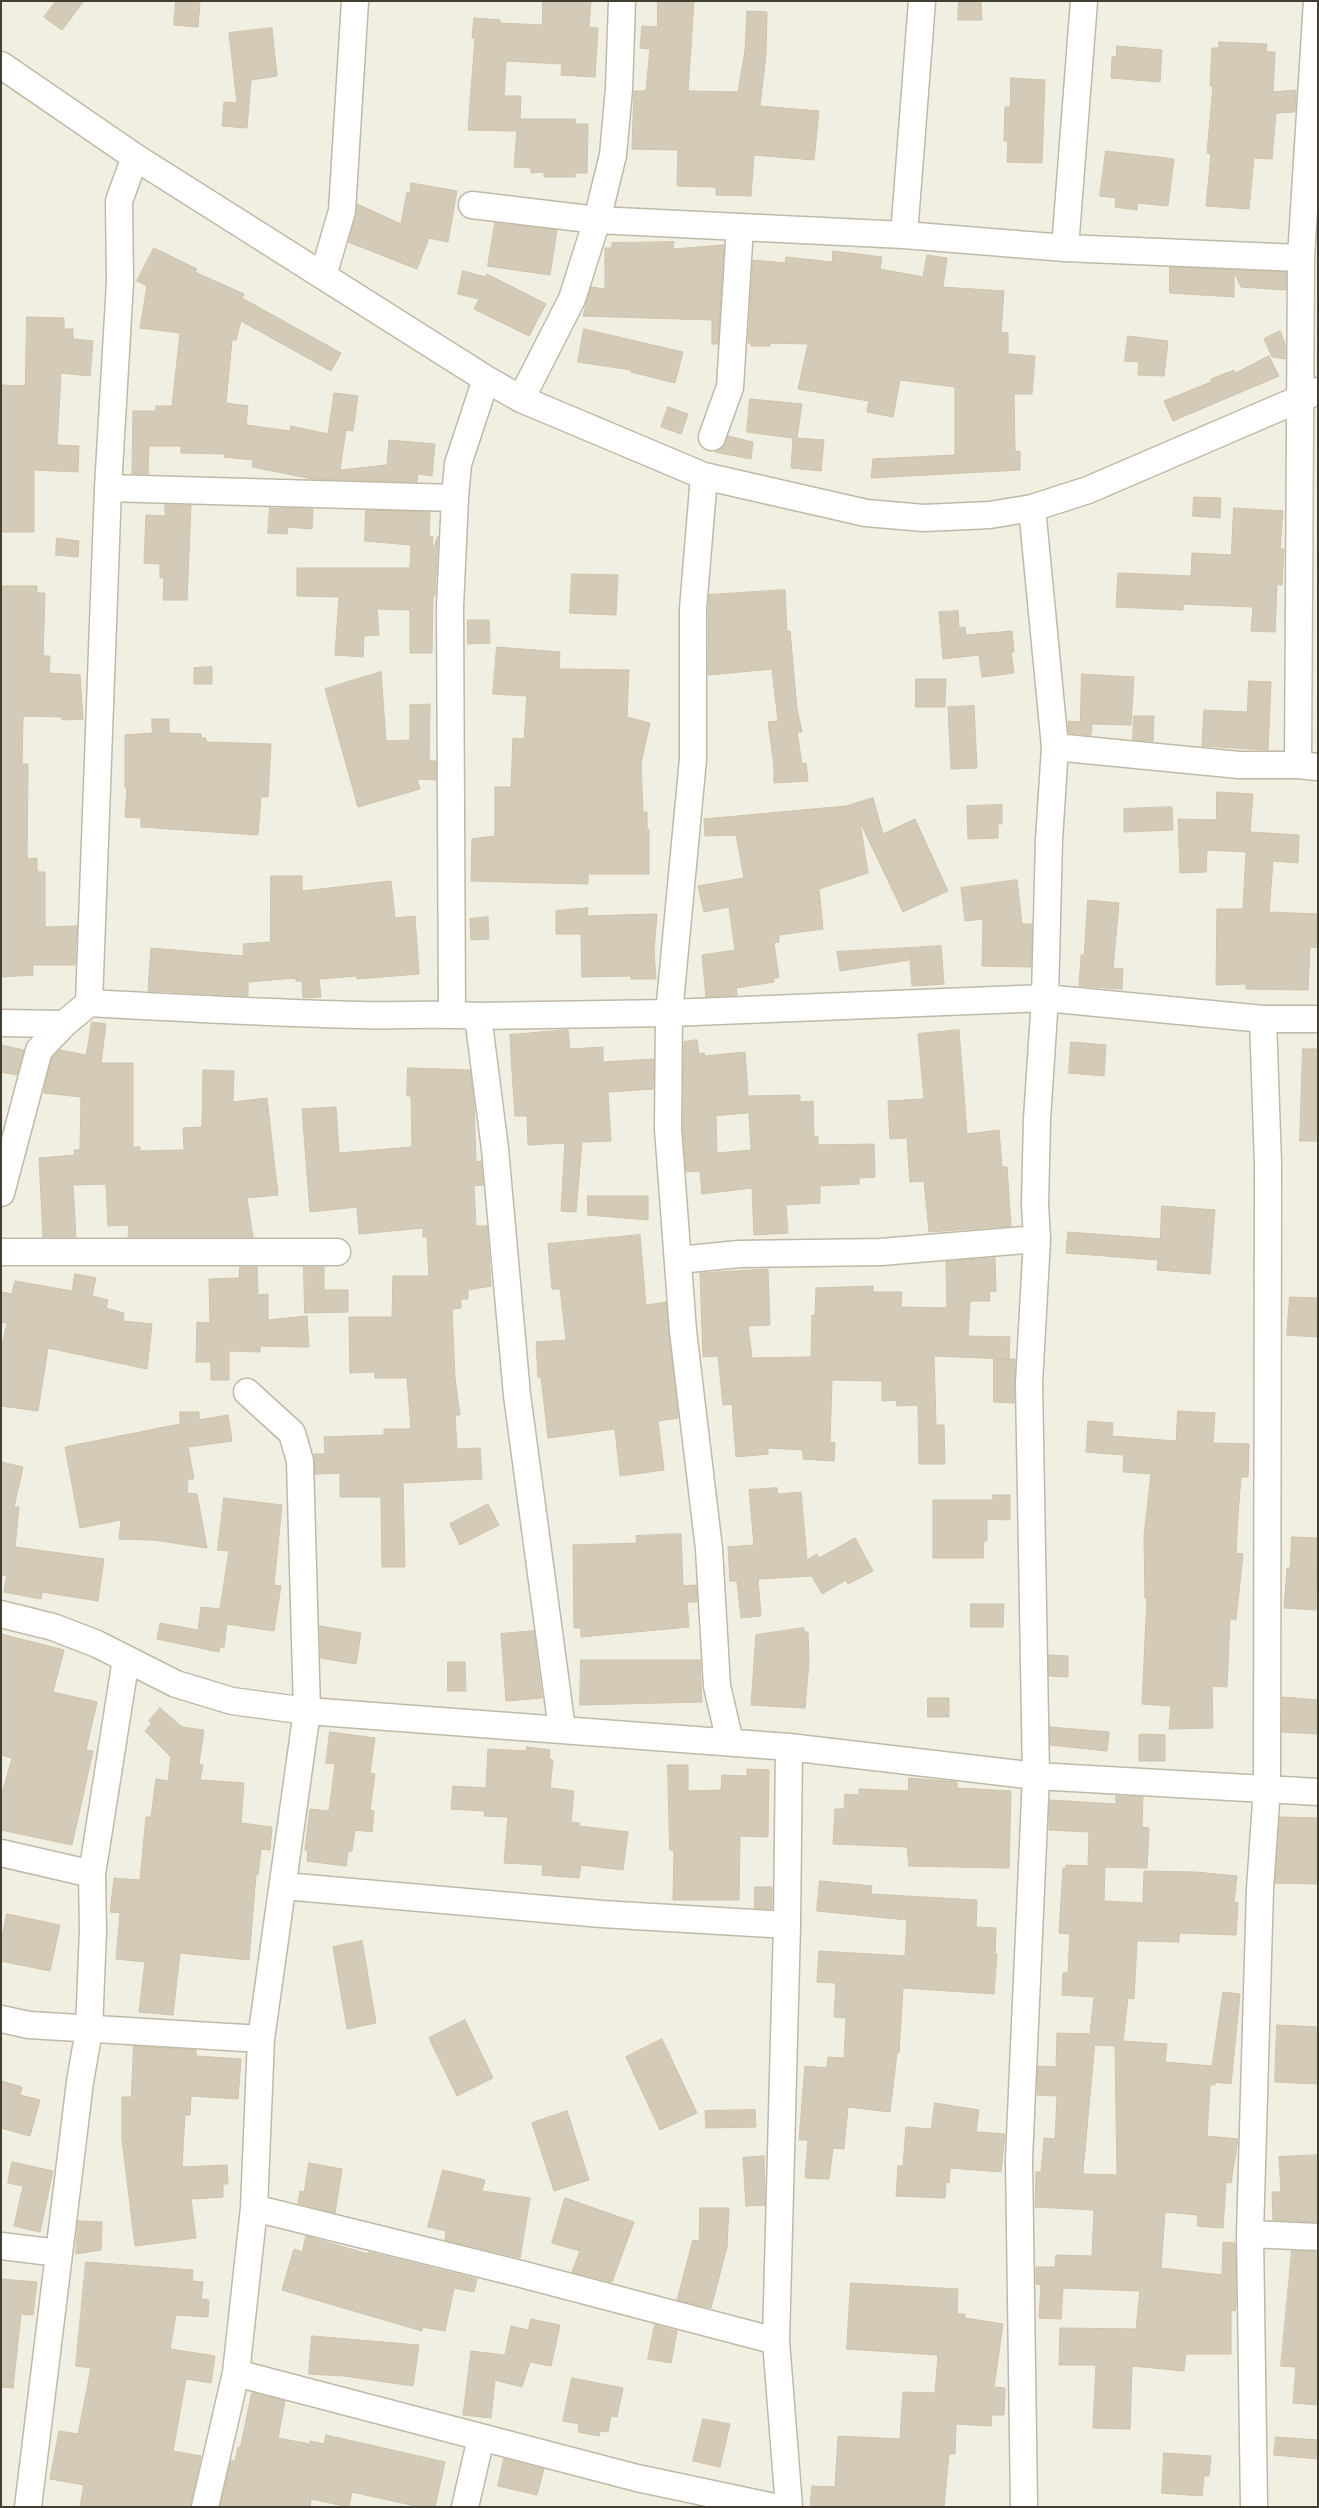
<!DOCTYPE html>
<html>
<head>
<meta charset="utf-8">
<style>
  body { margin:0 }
  #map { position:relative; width:1319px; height:2508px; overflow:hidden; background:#f1eee2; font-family:"Exo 2",sans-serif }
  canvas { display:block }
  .frame { position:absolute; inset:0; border:2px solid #433e32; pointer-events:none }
</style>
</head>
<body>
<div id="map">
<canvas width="1319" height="2508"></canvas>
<div class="frame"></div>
</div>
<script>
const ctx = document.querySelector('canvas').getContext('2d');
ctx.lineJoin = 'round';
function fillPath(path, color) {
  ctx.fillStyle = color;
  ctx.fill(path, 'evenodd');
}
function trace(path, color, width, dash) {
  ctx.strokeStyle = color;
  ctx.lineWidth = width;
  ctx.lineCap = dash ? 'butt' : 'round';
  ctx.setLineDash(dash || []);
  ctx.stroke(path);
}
const building = new Path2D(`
  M56 1H84L62 30 44 17Z
  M176 1H200L198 27 174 25Z
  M543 1H591L589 27 598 28 595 77 561 75 562 64 506 61 504 96H521L520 119H575V124H588L587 173H575V177H544V172L531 173V168L514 167 517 131 468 130 475 38H472L474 18 500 20V23L542 25Z
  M658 1H694L688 91 738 92 745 51 747 11 767 12 766 54 760 106 819 111 814 160 754 155 751 196 716 195V187L677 186 678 150 632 149 634 91H646L650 49 640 48 642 26 657 27Z
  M959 1H981L982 20H958Z
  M272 28 277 76 251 80 247 128 222 126 224 102 237 103 229 33Z
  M1219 42 1267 44 1266 52H1275L1273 92 1296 90 1295 112 1276 113 1272 159 1254 158 1249 209 1206 206 1211 154 1207 153 1213 86H1210L1212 48H1219Z
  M1117 46 1162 50 1160 82 1111 78 1112 57H1116Z
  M1011 78 1045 80 1042 163 1007 162 1008 141H1004L1005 107H1010Z
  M1106 151 1174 159 1168 206 1137 203V210L1115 207 1116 198 1100 196Z
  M411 183 457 191 448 242 429 238 417 269 348 242 357 204 401 224 407 192 410 193Z
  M495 223 557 230 550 275 488 266Z
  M674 242 673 249 724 245 718 344H712V320L583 316 591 287 605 289V248H612V243Z
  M154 248 197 269 195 272 244 294 242 298 341 353 331 371 241 321 236 340H232L226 403 248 406 246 425 290 431 291 426 328 434 334 393 358 396 353 431 346 430 340 470 387 465 389 440 435 444 432 476 418 474 417 482 313 479 252 467 253 460 224 457 225 454 181 453V446H149L148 474H132L133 411H156V406H172L180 333 140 328 147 286 137 281Z
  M833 251 882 257 880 269 923 277 927 255 947 258 943 287 1004 291 1001 332 1008 333V354L1035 356 1032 394H1014L1015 452 1020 451V470L871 478 873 459 955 455V387L900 380 893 417 867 412 869 401 798 389 808 344 770 343V346H751V343H748L753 260 785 263 786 257 832 262Z
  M1170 267 1286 272V290L1241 287 1234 272V297L1170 293Z
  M463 271 486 277 487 274 546 304 529 336 474 309 479 299 458 294Z
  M27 317 64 318V329H73V339L93 341 90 376 61 373 57 445 79 446 78 472 34 470V532H1V385L25 386Z
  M584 329 683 352 675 383 631 372V370L578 362Z
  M1280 331 1285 344V359L1272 357 1264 339Z
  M1128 336 1168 341 1164 376 1138 375 1139 362 1125 361Z
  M1269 356 1279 376 1173 421 1164 401 1211 382V379L1234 370 1235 373Z
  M750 399 802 404 797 438 824 440 821 471 791 468 793 438 747 432Z
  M668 407 688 414 681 434 661 427Z
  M728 436 753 442 751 459 715 452 722 448Z
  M1194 497 1221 498 1220 518 1193 516Z
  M165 505H191L187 600H163L164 578H160V564L144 563 146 515 165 516Z
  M270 508 313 509 312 529 288 527 287 534 268 533Z
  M1234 508 1283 511 1280 549H1284L1282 585 1277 584 1275 632 1251 631 1253 607 1183 604V610L1116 607 1118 573 1191 576 1192 553 1231 555Z
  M366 510 430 512 429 536 433 537 432 551 438 536 435 596H433L432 653H410V610L377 609 379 635 364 636 363 657 335 655 339 597 297 596V568H410L411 545 365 541Z
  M57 538 79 541 78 557 56 555Z
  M572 574 618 575 616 615 570 613Z
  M1 586H37V593H45L43 656H50L49 673 80 675 83 719 62 720V717L23 716 22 764H28L27 859 37 858V872H45V927L77 926 75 965H33V975L1 977Z
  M785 590 787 632 790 631 797 709 802 732H797L802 764 806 763 808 781 774 783V766L768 722 778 721 772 669 708 675 709 597V595Z
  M958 611 959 628 965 627 966 635 1012 631 1014 652H1011L1014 673 982 677 979 655 943 659 939 612Z
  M468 620H489L490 643 468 644Z
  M497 647 560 652 559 669 629 670 627 717 650 723 641 763 643 812H647V830L649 829V874H588V884L471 881 472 839 495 836V787H511L513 738 524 739 527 696 493 694Z
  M212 667V684H194V668Z
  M381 672 386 741 410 740V705L430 704 429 761H436V780L417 779 420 789 358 807 325 689Z
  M1082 674 1134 677 1131 725 1092 724 1091 735 1069 733 1068 721 1080 722Z
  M916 679H946L945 707H916Z
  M1249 681 1271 682 1268 750 1202 746 1204 710 1247 712Z
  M974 706 977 768 951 769 948 707Z
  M1134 716H1154L1153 741 1133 740Z
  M152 719H169V733L201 734V738H206V742L271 744 268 797H261L258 835 141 827V818L125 817 127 788H125V735L152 733Z
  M1217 792 1253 794 1250 832 1299 835 1298 863 1273 861 1269 912 1318 914V948L1310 947 1308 990 1246 989V984L1216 985 1217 909H1243L1246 852 1207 850 1206 872 1180 873 1178 819 1216 820Z
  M873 798 883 834 915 819 948 891 903 912 860 822 868 873 819 889 823 929 779 935V942L774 943 779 978H774V982L736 988 737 995 706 997 702 955 735 950 729 907 704 912 698 886 744 878 736 835 705 836 704 819 846 806Z
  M1002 805V824H998V838L968 839 967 806Z
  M1172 807 1173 830 1124 832V809Z
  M271 876H302V891L391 881 395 918 415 916 419 974 357 979V976L319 979 321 997 303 998 302 981H296V978L248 982V996L148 991 151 948 244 956 243 944 270 942Z
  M1017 880 1022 924H1032L1031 967 982 966 983 919 965 921 961 888Z
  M1088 900 1119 903 1113 968 1123 969 1122 989 1079 986 1081 955H1084Z
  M588 908 587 916 657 914 654 951 656 979H631V976L582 977 581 934H556V911Z
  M488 917 489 939 471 940 470 919Z
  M941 946 944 984 912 986 909 948Z
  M908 948 909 960 840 971 837 952Z
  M92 1022 106 1024 101 1063H133V1147H140V1151L184 1150 183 1128 202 1127 203 1070 234 1071 233 1102 267 1098 278 1195 247 1198 253 1237H128L129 1225 108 1226 106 1184 73 1185 76 1237H43L39 1158 75 1155 74 1150H80L81 1097 44 1093V1088L52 1058 60 1050 86 1055Z
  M568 1030 570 1049 603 1047V1062L654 1059 653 1089 608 1092 611 1141 582 1142 576 1212 561 1211 565 1143 528 1145 527 1116H515L511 1056 510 1035Z
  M959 1030 967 1134 999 1130 1002 1167H1007L1011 1226 929 1232 924 1181 910 1182 907 1138 890 1139 888 1101 924 1099 918 1034Z
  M697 1040 699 1054 704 1053 705 1056 745 1052 748 1096 800 1095V1102L813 1101 814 1137H818V1145L874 1144 875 1177 859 1178V1184L820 1186V1203L786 1205 788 1233 754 1235 752 1188 702 1194 700 1171 686 1172 683 1129 684 1042ZM749 1113 751 1150 717 1153 716 1116Z
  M1071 1042 1106 1045 1104 1076 1069 1073Z
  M1 1045 24 1050 17 1075 1 1072Z
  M1303 1049H1318V1141H1300Z
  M408 1068 470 1070 474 1104 476 1162 481 1161 483 1185 474 1186 476 1226H487L491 1286 468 1290V1299H461V1308L452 1309 455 1378 460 1415H455L457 1449 480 1448 482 1479 403 1483 405 1567H382L381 1497H340V1473L315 1474 314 1454H325L324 1437 384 1435V1429H411L407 1378H375V1372L350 1373 349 1317H392L393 1276H429L427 1237H423V1228L359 1234 357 1207 310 1212 302 1109 336 1107 339 1153 412 1147 411 1096H407Z
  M588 1196H648V1220L588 1215Z
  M1162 1206 1215 1210 1210 1274 1157 1270 1158 1260 1066 1253 1068 1232 1160 1239Z
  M640 1235 646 1305 666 1302 678 1418 658 1421 664 1470 620 1476 615 1429 548 1438 541 1377H538L536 1342 566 1340 560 1289H552L548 1244Z
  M995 1258 996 1291 989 1292 990 1301H970L968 1336 1010 1337 1009 1359 934 1356 936 1425H944L945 1464H919L918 1405 897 1406 896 1400 882 1401V1381L832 1380 830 1442 835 1443 834 1461 803 1459V1450L768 1448V1454L736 1457 732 1404 723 1405 718 1356 703 1357 700 1273 768 1269 770 1325 748 1326 752 1358 811 1357 812 1315 815 1316 816 1288 873 1286V1292H902L901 1307 947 1308 946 1262Z
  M240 1267H257L258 1295 268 1294V1320L307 1316 309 1347 260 1346V1352L229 1351V1380H211V1362H196L197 1322 210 1323 209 1279 239 1278Z
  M304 1267H324V1290H348V1312L305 1313Z
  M75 1274 96 1278 92 1296 108 1300 106 1308 124 1313 123 1321 152 1324 147 1369 48 1348 38 1411 1 1406V1350L7 1323 1 1322V1292L12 1294 15 1281 72 1291Z
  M1290 1297 1318 1298 1317 1337 1287 1335Z
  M994 1359H1015L1014 1403 994 1402Z
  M1178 1411 1215 1413 1213 1443 1249 1444 1248 1477H1241L1238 1514 1236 1553 1243 1554 1236 1620 1230 1619 1227 1687 1212 1686 1213 1728 1169 1729 1171 1706 1142 1704 1147 1598H1145L1144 1536 1151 1474 1123 1472 1124 1455 1086 1452 1088 1421 1113 1423 1112 1436 1176 1441Z
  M180 1412H199V1420L228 1415 232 1441 188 1447 194 1479H188L187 1493 197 1494 207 1548 153 1540 119 1539 121 1520 80 1528 65 1447 180 1424Z
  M1 1462 23 1467 14 1507H19L15 1547 104 1559 98 1601 42 1592 41 1599 4 1592 7 1575H1Z
  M777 1488 778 1494 801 1492 807 1560 817 1554 819 1558 855 1538 873 1571 848 1584 846 1580 822 1594 812 1576 758 1579 761 1616 741 1618 737 1581H730L728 1547 754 1545 749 1490Z
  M993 1495H1010V1520L987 1519V1541H984L983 1558H933V1500H993Z
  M224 1498 282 1505 274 1585 281 1586 274 1631 227 1624 224 1647H220L219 1652 157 1639 160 1623 198 1630 201 1607 220 1609 229 1551 218 1550Z
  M488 1504 499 1525 460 1545 450 1524Z
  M681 1534 683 1586 696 1585 697 1602H687L689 1627 581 1637V1628H574L573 1545 637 1543 636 1536Z
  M1292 1537 1317 1538 1316 1610 1284 1608 1287 1568H1290Z
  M971 1604H1004L1003 1627H971Z
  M320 1626 361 1633 356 1664 321 1658Z
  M804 1628V1632H808L809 1661 805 1708 751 1705 756 1635Z
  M534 1631 542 1698 506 1701 501 1634Z
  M1 1634 64 1650 53 1692 97 1702 86 1750 93 1751 72 1845 1 1830V1797L12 1758 1 1755Z
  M1049 1655 1068 1656V1677L1049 1676Z
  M581 1660H700L702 1702 580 1705Z
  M448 1662H465L466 1691H448Z
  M1283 1697 1318 1700V1734L1282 1732Z
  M928 1698H949V1717H928Z
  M160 1708 182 1727 204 1730 199 1764 203 1765 200 1780 244 1783 241 1823 272 1827 270 1850 261 1849 258 1875 256 1874 249 1960 180 1953 173 2015 139 2012 145 1962 116 1959 120 1913 110 1912 114 1878 140 1880 146 1817H151L156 1779 168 1781 171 1757 145 1731 152 1723 149 1721Z
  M1050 1727 1109 1732 1107 1751 1050 1745Z
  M330 1732 375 1738 370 1773 375 1774 370 1810 374 1811 372 1832 355 1830 352 1851H348L346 1866 307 1861 308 1850H305L310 1809 329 1811 335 1764 326 1763Z
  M1142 1734 1165 1735V1761H1139V1735Z
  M527 1747 550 1750 549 1759 553 1760 550 1788 574 1791 571 1822 580 1823 579 1826 628 1832 623 1870 581 1865 579 1878 542 1875 543 1865 504 1863 508 1817 484 1816 485 1811 451 1809 453 1786 486 1788 488 1749 526 1751Z
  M668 1765H688V1791L721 1790 722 1775 747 1776V1769L769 1770 768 1837 740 1836 739 1900H673L674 1851 670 1850Z
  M909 1778 957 1782V1788L1011 1791 1009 1868 909 1866 907 1847 833 1844 835 1809H844L845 1794 859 1795V1789L908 1791Z
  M1116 1796 1143 1797 1142 1827 1149 1828 1147 1868 1105 1867 1104 1901 1143 1903 1144 1871 1195 1872 1237 1876 1234 1902 1238 1903 1236 1935 1179 1933V1942L1137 1941 1134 1999 1128 1998 1123 2041 1167 2044 1165 2062 1212 2066 1223 1992 1240 1994 1231 2084 1215 2082V2085H1210L1207 2136 1238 2139 1231 2183 1226 2182 1223 2228 1197 2226 1198 2215 1165 2212 1161 2268 1222 2275 1223 2242 1235 2243 1236 2300 1235 2311 1231 2310V2354H1186L1184 2371 1132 2366 1130 2429 1093 2428 1096 2365H1059L1060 2328 1136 2329 1140 2291 1063 2288 1061 2319 1039 2318 1041 2285 1036 2284V2267H1055L1056 2255 1092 2256 1094 2210 1035 2207 1036 2172H1041L1044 2138 1055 2139 1057 2096 1037 2095 1038 2066 1056 2067 1057 2033 1090 2034 1094 1997 1062 1995 1063 1973H1068L1070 1934 1059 1933 1063 1868H1066V1865L1088 1866 1089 1832 1049 1830 1050 1800 1116 1804ZM1095 2045 1115 2046 1117 2175 1083 2174Z
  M1280 1817 1318 1818V1884L1275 1883Z
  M820 1881 872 1886 871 1894 977 1900 976 1927 996 1928 995 1954H997L994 1994 903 1988 899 2053H897L890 2112 848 2107 844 2149 833 2148 829 2179 805 2178 808 2140H799L805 2066 827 2068 828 2057 844 2058 846 2018 834 2017 836 1983 817 1982 819 1951 905 1956 907 1920 817 1911Z
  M755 1887H772V1909L755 1908Z
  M7 1914 60 1925 50 1971 1 1961V1943Z
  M362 1941 376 2023 347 2029 333 1947Z
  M465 2020 493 2078 457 2096 429 2038Z
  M1277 2025 1318 2027V2084L1275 2082Z
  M662 2039 697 2113 660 2130 626 2057Z
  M134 2046 196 2050V2056L241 2059 238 2099 191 2096 190 2115H185L182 2167 227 2165 228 2184H223V2197L191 2199 196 2238 135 2246 122 2139V2097H131Z
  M1 2081 22 2087 20 2095 40 2100 30 2136 1 2128Z
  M935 2103 979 2110 976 2132 1005 2134 1001 2172 950 2168 949 2183 946 2182 945 2198 896 2196 898 2166H903L906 2127 931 2129Z
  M755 2110 756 2127 706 2128 705 2111Z
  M567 2111 589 2180 554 2191 532 2123Z
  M1318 2155V2222L1273 2220 1272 2192H1281L1279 2157Z
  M764 2156 765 2205 746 2206 743 2158Z
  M12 2162 53 2171 40 2232 14 2226 23 2186 8 2183Z
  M309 2163 342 2169 335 2213 298 2203 300 2191 304 2192Z
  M443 2170 485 2180 482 2191 530 2198 520 2258 445 2240 446 2231 428 2227Z
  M565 2198 634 2222 612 2282 572 2272 580 2251 552 2243Z
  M700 2208H729L727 2247 711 2308 677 2300 693 2240 699 2241Z
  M78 2221 102 2222 101 2250 76 2254Z
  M306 2236 368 2254V2252L477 2279 474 2292 454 2288 445 2331 422 2327V2331L282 2290 294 2249 302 2252Z
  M1292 2251 1318 2252V2405L1293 2403 1296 2367 1281 2366Z
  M86 2262 193 2270 192 2281 203 2282 201 2299 209 2300 208 2317 176 2315 170 2349 215 2356 211 2383 186 2379 173 2451 201 2456 190 2507H80L84 2485 50 2479 59 2431 78 2434 91 2368 76 2366Z
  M1 2279 37 2282 33 2315 21 2314 13 2388 1 2387Z
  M851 2283 958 2289 957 2314H965V2318L1003 2324 994 2387 1005 2388 1004 2415H992L991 2426 956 2424 955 2454H949L944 2507H810L812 2486 835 2487 838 2436 900 2439 903 2392 935 2393 938 2355 847 2349Z
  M531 2319 560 2325 551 2366 530 2362 522 2387 495 2380 491 2418 463 2415 471 2351 505 2355 511 2326 528 2330Z
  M655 2325 677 2331 671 2363 648 2359Z
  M312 2336 419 2345 413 2386 344 2376 309 2374Z
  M572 2378 623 2388 617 2417 611 2416 608 2432 600 2431 599 2436 578 2432 579 2424 563 2421Z
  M252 2393 285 2401 278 2438 310 2444V2441L324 2444 326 2435 445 2462 435 2507H420L352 2492 349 2507 311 2499 310 2507H220L231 2461H235L238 2447 240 2448Z
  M703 2419 730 2424 720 2467 693 2461Z
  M1276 2437 1318 2440V2459L1274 2455Z
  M1164 2453 1211 2456 1209 2476H1204L1202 2496 1162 2493Z
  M504 2459 544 2469 537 2495 498 2486Z`);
fillPath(building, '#d3cab7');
trace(building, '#cec3aa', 1);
const minor = new Path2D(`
  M1 65 135 157 486 379 521 399 704 476 866 513 924 518 990 515 1032 508 1088 490 1318 391
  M472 205 597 220 904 235 1065 248 1301 258
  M904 235 922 1
  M1065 248 1084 1
  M323 276 342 211 355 1
  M521 399 572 299 597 220 613 155 619 89 622 1
  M712 437 730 387 740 227
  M704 476 693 609V759L669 1013 668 1129 683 1331 709 1549 717 1686 730 1742
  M108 488 455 498
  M1055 747 1239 765H1298L1318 767
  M1298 765 1301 258 1317 1
  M89 1003 108 488 120 282 119 201 135 157
  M452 1014 450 607 455 498 458 464 486 379
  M478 1016 495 1149 517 1395 562 1729
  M1 1023 64 1024
  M1 1193 39 1050 64 1024 89 1003C179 1008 269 1013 360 1015 399 1016 438 1013 478 1016L669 1013 1045 998 1263 1019H1318
  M1 1252H337
  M678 1260 739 1254 881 1252 1037 1239
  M1 1614 53 1627 97 1644 176 1684 232 1701 307 1711 789 1747 1036 1776 1318 1792
  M1 1853 92 1874
  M284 1886 602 1914 787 1925
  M1 2019 29 2025 261 2039
  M254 2208 521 2274 776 2341
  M1250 2234 1318 2237
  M1 2246 59 2253
  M236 2373 637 2478 774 2507
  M28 2507 80 2082 89 2030 93 1930 92 1874 126 1659
  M205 2507 236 2373 254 2208 261 2039 307 1711 300 1461 292 1433 247 1392
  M465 2507 481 2438
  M789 2507 776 2341 787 1925 789 1747
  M1024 2507 1019 2159 1036 1776 1029 1383 1037 1239 1035 1204 1037 1119 1045 998 1049 840 1055 747 1032 508
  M1254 2507 1250 2234 1260 1889 1267 1788 1268 1164 1263 1019`);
trace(minor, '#c0b9a7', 29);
trace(minor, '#fff', 26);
</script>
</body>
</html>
